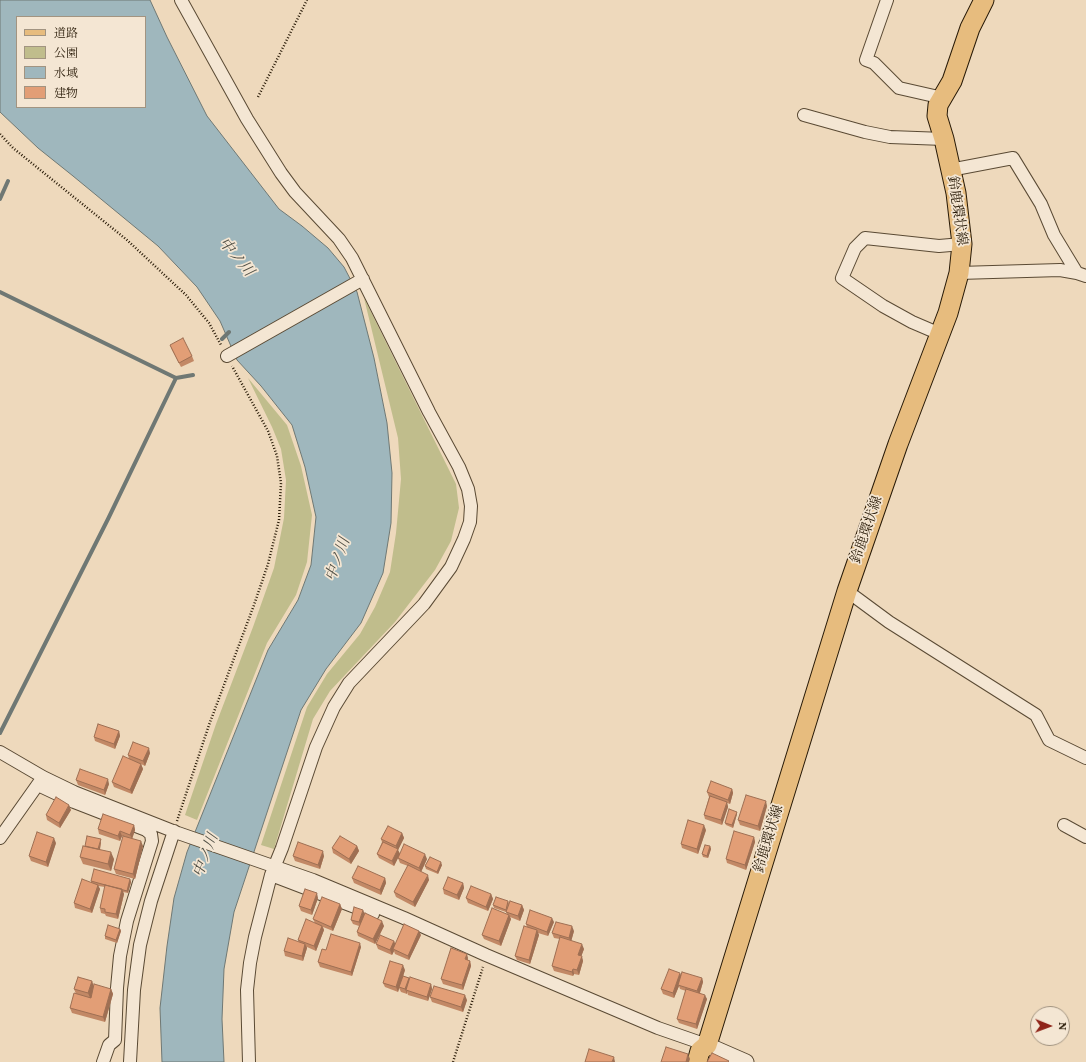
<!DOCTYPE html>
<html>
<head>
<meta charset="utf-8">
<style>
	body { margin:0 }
	#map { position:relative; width:1086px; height:1062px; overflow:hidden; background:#eed9bc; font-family:Vollkorn,"Noto Serif JP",serif }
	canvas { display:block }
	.legend { position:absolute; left:16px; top:16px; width:130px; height:92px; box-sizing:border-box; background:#f4e6d3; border:1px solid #a29481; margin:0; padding:5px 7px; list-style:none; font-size:12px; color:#281a07 }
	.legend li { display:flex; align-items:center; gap:8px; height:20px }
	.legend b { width:20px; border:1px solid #a29481 }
	.north { position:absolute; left:1030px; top:1006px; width:40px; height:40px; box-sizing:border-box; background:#f4e6d3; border:1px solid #a29481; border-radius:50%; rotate:91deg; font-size:11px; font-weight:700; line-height:16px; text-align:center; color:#281a07 }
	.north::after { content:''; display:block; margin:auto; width:14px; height:18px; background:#8f2418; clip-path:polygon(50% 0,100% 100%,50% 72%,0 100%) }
</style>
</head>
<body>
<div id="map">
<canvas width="1086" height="1062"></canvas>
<ul class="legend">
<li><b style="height:5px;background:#e7bc7e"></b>道路</li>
<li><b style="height:11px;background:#c0bd8c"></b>公園</li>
<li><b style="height:11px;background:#9fb7bd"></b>水域</li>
<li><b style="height:11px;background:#e29e76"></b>建物</li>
</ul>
<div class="north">N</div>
</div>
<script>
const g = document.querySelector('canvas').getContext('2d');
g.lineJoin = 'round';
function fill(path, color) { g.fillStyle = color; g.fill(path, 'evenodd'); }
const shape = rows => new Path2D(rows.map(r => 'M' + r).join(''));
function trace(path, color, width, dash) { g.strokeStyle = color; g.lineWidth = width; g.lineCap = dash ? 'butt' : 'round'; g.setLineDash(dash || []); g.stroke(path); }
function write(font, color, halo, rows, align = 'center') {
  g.font = font + ' Vollkorn,"Noto Serif JP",serif'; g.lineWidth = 3.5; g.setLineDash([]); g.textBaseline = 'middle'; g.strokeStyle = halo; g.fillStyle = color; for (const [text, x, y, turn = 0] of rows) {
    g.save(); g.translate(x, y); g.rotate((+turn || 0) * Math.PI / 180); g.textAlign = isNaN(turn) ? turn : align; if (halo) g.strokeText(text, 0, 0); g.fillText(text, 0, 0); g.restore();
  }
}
const green = shape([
	[364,298,456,484,459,508,451,541,435,570,395,622,330,691,313,719,274,849,261,845,307,707,327,674,360,634,375,607,390,572,396,533,401,479,398,438],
	[248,378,287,425,301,466,312,515,307,562,296,595,267,643,197,820,185,815,216,724,253,627,274,568,284,518,286,480,281,449,272,427]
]);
const water = shape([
	[0,0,150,0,167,37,207,116,279,209,302,226,328,248,344,267,357,292,374,358,387,423,392,473,391,523,383,573,361,623,326,669,301,710,234,912,224,969,222,1019,224,1062,162,1062,160,1008,167,946,174,898,187,852,268,650,298,600,311,565,316,517,305,467,292,425,261,386,237,360,220,321,197,287,158,246,73,176,38,148,0,112,0,0],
	[17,17,145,17,145,107,17,107,17,17]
]);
const stream = shape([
	[0,199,8,181],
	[0,292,176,378,193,375],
	[222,339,229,332],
	[0,733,108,519,176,378]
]);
const path = shape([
	[258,97,307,0],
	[0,134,13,148,127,240,186,295,209,323,221,345],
	[177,821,209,725,254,605,268,564,279,520,281,483,277,456,268,431,232,366],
	[453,1062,483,967]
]);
const minor = shape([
	[181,0,247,119,281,173,295,192,339,239,352,258,429,412,459,467,468,489,471,506,470,522,464,539,451,567,424,604,349,683,334,707,316,747,282,848,271,875,255,937,250,963,247,990,249,1062],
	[887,0,866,60,874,63,899,88,943,98],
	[804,115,865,132,890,137,944,139],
	[950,170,1013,158,1041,204,1054,235,1077,273,1086,276],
	[959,273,1060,270,1077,273],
	[940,334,912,322,883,306,842,278,855,248,865,238,939,246,962,244],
	[227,356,363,279],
	[847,591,889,622,1036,715,1049,740,1086,758],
	[0,752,43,777,74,792,178,833,313,880,404,918,486,955,658,1028,707,1045],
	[38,785,74,802,146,830,151,834,152,841,127,921,120,956,117,988,115,1040,109,1045,103,1062],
	[1064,825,1086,837],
	[0,838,41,780],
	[271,875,373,914],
	[130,1062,134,990,140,945,151,901,174,831]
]);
const tertiary = shape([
	[707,1045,746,1062]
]);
const primary = shape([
	[697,1062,700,1051,707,1045,847,591,898,444,948,313,959,273,962,244,956,193,944,139,937,116,938,105,952,81,970,28,984,0]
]);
const wall = shape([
	[170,345,192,356,194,361,181,367,172,350],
	[119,731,120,736,115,749,95,741,94,737],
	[150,753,145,766,141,764,143,769,132,794,114,787,112,782,129,759,128,755],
	[76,780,109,784,105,795,78,785],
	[732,789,733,793,730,804,727,803,728,807,722,825,705,819,704,815,709,797,707,792],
	[767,806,760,831,740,825,738,820],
	[71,810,60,828,47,820,46,815],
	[737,812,737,814,733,828,726,825,725,823],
	[134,825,135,830,132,839,143,846,135,879,116,874,114,869,126,837,122,836,120,841,99,834,98,829],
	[706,830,698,854,682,848,681,844],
	[402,833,404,838,398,850,400,854,427,859,421,872,429,880,415,907,396,897,394,892,408,866,400,863,398,858,399,856,394,866,379,858,377,854,382,842,381,839],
	[754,837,755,842,746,870,727,863,726,859],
	[101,842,100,850,114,859,111,871,83,864,80,857,85,846],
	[56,843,48,867,31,861,29,856],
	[357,846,359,851,351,864,333,853,332,848],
	[710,846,711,849,708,858,703,857,702,854],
	[293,856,324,856,320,869,295,861],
	[442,865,438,874,426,869,425,866],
	[352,878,385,878,386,883,381,895,354,883],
	[130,879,131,882,128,893,123,892,124,894,118,919,106,916,105,914,101,913,100,908,105,887,98,886,100,889,92,913,75,908,74,903,91,882,91,881],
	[463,883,464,888,459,900,444,894,443,889],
	[491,894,493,899,488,911,468,903,466,898],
	[318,898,312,915,301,911,299,906],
	[508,901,509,903,522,905,524,910,520,921,510,917,511,919,501,946,484,939,482,935,507,914,506,912,494,908,493,905],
	[340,904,342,909,333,931,323,927,324,930,316,951,307,947,307,948,303,961,285,956,284,951,299,942,298,940,315,923,313,919],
	[365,914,384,926,375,944,358,936,357,932,359,926,353,924,351,920],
	[554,922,548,936,538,933,539,935,530,964,517,960,515,956,527,927,526,924],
	[120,929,121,931,117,943,105,939,105,936],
	[574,931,571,941,584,949,581,956,583,961,579,975,574,974,573,976,554,971,552,966,560,939,554,938,552,933],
	[421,935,409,960,395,954,394,951,392,955,378,949,376,944,394,941,395,944],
	[361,947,352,976,320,967,318,962,326,950],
	[468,958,468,960,470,961,471,966,463,990,443,984,441,979],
	[405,970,403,976,409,978,410,980,431,984,432,989,428,1001,408,995,407,992,407,994,401,992,399,988,398,992,385,987,383,983],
	[681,976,702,978,703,982,700,993,707,999,697,1029,679,1023,677,1019,686,991,680,989,679,986,674,998,663,994,661,989],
	[92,981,94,987,111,989,113,994,105,1022,72,1013,70,1008,76,994,74,989],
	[430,997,467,1000,463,1012,432,1002]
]);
const shadedWall = shape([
	[119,731,120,736,115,749,114,744],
	[149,748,150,753,145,766,143,761],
	[141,764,143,769,132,794,130,790],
	[108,779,109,784,105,795,104,790],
	[732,789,733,793,730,804,728,800],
	[766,801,767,806,760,831,758,826],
	[727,802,728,807,722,825,721,820],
	[69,805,71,810,60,828,59,823],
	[737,812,737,814,733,828,732,825],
	[134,825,135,830,132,839,130,835],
	[704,825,706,830,698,854,697,849],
	[120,831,122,836,120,841,118,836],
	[402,833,404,838,398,850,400,854,394,866,392,861,397,851,396,846],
	[754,837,755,842,746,870,745,865],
	[54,838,56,843,48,867,46,862],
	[101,839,101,842,99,854,98,852],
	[141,841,143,846,135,879,133,874],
	[357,846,359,851,351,864,349,859],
	[710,846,711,849,708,858,707,856],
	[323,851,324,856,320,869,318,865],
	[111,852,114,859,111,871,108,864],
	[425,854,427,859,421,872,419,868],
	[441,862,442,865,438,874,437,872],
	[428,875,429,880,415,907,413,902],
	[385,878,386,883,381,895,380,890],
	[130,879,131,882,128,893,127,891],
	[463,883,464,888,459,900,457,895],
	[98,885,100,889,92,913,90,909],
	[122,889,124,894,118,919,116,914],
	[317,893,318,898,312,915,311,910],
	[491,894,493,899,488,911,486,907],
	[340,904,342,909,333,931,331,927],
	[522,905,524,910,520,921,518,916],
	[363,910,365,914,361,927,359,922],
	[509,915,511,919,501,946,499,941],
	[552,918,554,922,548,936,547,932],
	[382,921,384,926,375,944,373,939],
	[322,926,324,930,316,951,314,946],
	[572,926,574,931,571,942,569,938],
	[120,929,121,931,117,943,116,940],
	[537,930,539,935,530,964,529,960],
	[419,931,421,935,409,960,408,956],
	[394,941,396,946,393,949,394,951,392,955,390,950],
	[360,943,361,947,352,976,351,972],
	[305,944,307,948,303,961,302,956],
	[582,944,584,949,580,960,578,955],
	[467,954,468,958,466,964,465,959],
	[582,956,583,961,579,975,577,970],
	[470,961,471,966,463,990,462,985],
	[403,965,405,970,398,992,396,987],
	[573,969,574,974,573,976,572,972],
	[680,973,682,977,678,985,679,986,674,998,673,993],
	[409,978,410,982,406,990,407,992,407,994,405,989],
	[702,978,703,982,699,995,697,991],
	[92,981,94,988,91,1000,88,993],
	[431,984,432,989,428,1001,427,997],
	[111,989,113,994,105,1022,103,1017],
	[465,995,467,1000,463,1012,461,1007],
	[705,995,707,999,697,1029,696,1024],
	[688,1054,690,1059,689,1062,686,1062],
	[614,1057,615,1062,612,1062]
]);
const building = shape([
	[183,338,192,356,179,363,170,345,183,338],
	[98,724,119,731,114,744,94,737,98,724],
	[133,742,149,748,143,761,128,755,133,742],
	[123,756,141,764,130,790,112,782,123,756],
	[80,769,108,779,104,790,76,780,80,769],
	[711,781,732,789,728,800,707,792,711,781],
	[746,795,766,801,758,826,738,820,746,795],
	[710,796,727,802,721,820,704,815,710,796],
	[56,797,69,805,59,823,46,815,56,797],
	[729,809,737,812,732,825,725,823,729,809],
	[103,814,134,825,130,835,120,831,118,836,98,829,103,814],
	[688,820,704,825,697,849,681,844,688,820],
	[388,826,402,833,396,846,381,839,388,826],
	[734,831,754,837,745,865,726,859,734,831],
	[37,832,54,838,46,862,29,856,37,832],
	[87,836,101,839,98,849,85,846,87,836],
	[123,836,141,841,133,874,114,869,123,836],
	[340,836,357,846,349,859,332,848,340,836],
	[298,842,323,851,318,865,293,856,298,842],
	[383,842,398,849,392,861,377,854,383,842],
	[404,844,425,854,419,868,398,858,404,844],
	[705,845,710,846,707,856,702,854,705,845],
	[83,846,111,852,108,864,80,857,83,846],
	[430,857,441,862,437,872,425,866,430,857],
	[408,865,428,875,413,902,394,892,408,865],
	[358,866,385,878,380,890,352,878,358,866],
	[94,869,130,879,127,891,91,881,94,869],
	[448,877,463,883,457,895,443,889,448,877],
	[82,879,98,885,90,909,74,903,82,879],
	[105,885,122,889,116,914,105,912,105,909,100,908,105,885],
	[471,886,491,894,486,907,466,898,471,886],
	[305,889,317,893,311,910,299,906,305,889],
	[322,897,340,904,331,927,313,919,322,897],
	[496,897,508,901,506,910,493,905,496,897],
	[510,901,522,905,518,916,506,912,510,901],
	[354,907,363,910,359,922,351,920,354,907],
	[492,908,509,915,499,941,482,935,492,908],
	[530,910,552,918,547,932,526,924,530,910],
	[365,913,382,921,373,939,357,932,365,913],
	[306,919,322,926,314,946,298,940,306,919],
	[556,922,572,926,569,938,552,933,556,922],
	[404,924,419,931,408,956,393,949,404,924],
	[108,925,120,929,116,940,105,936,108,925],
	[524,926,537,930,529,960,515,956,524,926],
	[331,934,360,943,351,972,318,962,322,949,326,950,331,934],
	[380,935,394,941,390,950,376,944,380,935],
	[560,937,582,944,578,955,582,956,577,970,573,969,572,972,552,966,560,937],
	[288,938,305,944,302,956,284,951,288,938],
	[451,948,467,954,465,959,470,961,462,985,441,979,451,948],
	[390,961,403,965,396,987,383,983,390,961],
	[669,969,680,973,673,993,661,989,669,969],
	[682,972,702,978,697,991,678,985,682,972],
	[403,976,409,978,405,989,399,987,403,976],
	[78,977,92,981,88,993,74,989,78,977],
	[410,977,431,984,427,997,406,990,410,977],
	[94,984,111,989,103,1017,70,1008,74,993,91,998,94,984],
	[434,986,465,995,461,1007,430,997,434,986],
	[686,989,705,995,696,1024,677,1019,686,989],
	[666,1047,688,1054,686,1062,661,1062,666,1047],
	[589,1049,614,1057,612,1062,585,1062,589,1049],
	[712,1053,729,1061,728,1062,707,1062,712,1053]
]);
const streetNames = [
	["鈴鹿環状線",956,211,82],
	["鈴鹿環状線",868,530,-71],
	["鈴鹿環状線",770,839,-73]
];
const waterNames = [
	["中ノ川",235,258,50],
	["中ノ川",339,560,-70],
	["中ノ川",207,856,-69]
];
fill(green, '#c0bd8c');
fill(water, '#9fb7bd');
trace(water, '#6f7874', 1);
trace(stream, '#6f7874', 4);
trace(minor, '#5a4a34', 14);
trace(tertiary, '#5a4a34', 17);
trace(primary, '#281a07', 21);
trace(path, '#281a07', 2.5, [1, 2]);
trace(minor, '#f4e6d3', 12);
trace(tertiary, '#f4e6d3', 15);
trace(primary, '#e7bc7e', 19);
fill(wall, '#c28865');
fill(shadedWall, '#9e6f53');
fill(building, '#e29e76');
trace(building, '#9e6f53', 1);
write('14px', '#281a07', '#f4e6d3', streetNames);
write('italic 15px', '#525147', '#f4e6d3', waterNames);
</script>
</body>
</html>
